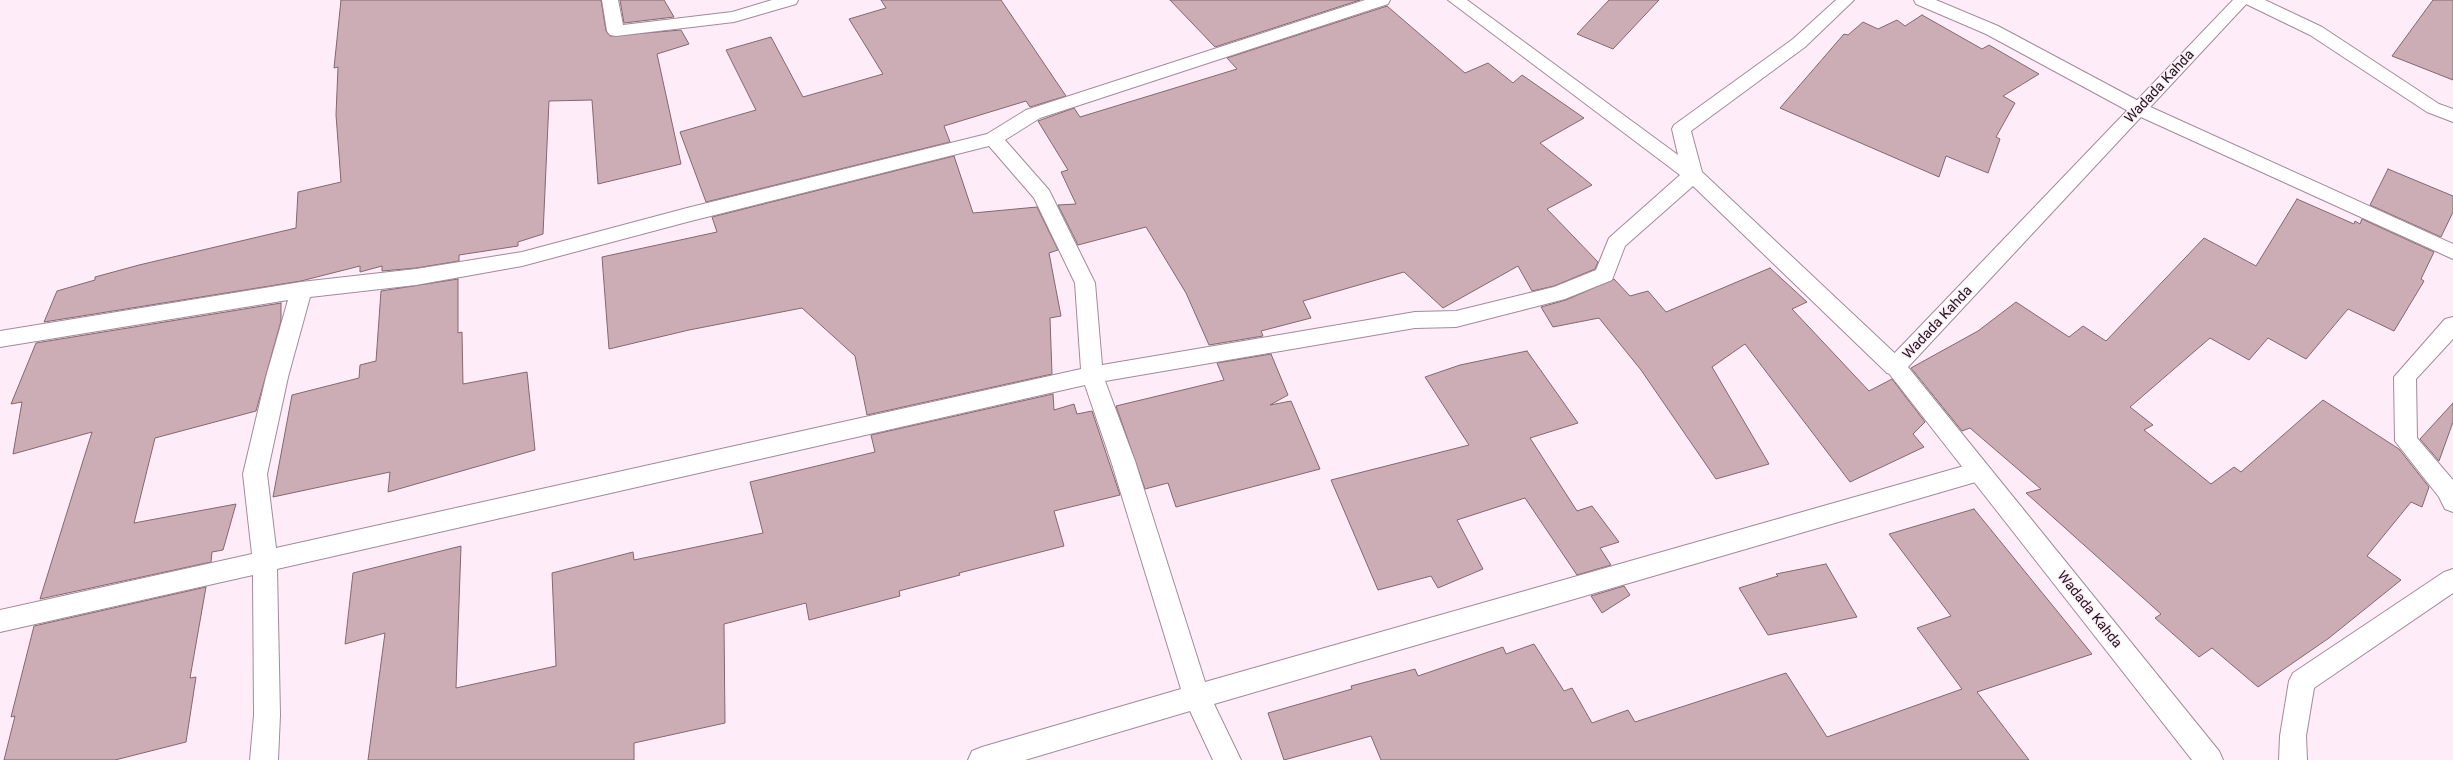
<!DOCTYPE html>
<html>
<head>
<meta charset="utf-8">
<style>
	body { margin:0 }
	canvas { display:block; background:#feedf8 }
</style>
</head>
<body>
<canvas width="2453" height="760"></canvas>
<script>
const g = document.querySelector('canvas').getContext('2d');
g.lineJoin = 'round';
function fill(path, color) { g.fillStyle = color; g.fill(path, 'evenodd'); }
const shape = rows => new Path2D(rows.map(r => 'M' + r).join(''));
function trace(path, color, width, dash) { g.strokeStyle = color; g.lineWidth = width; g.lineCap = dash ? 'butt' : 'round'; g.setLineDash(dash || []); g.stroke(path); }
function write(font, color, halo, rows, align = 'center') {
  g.font = font + ' Roboto,sans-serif'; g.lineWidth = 3; g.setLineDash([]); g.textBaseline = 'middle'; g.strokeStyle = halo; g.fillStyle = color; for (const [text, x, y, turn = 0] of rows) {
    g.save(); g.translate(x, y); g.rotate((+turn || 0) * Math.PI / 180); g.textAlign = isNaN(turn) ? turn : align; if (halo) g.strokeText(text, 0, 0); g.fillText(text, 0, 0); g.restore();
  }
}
const building = shape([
	[341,0,601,0,606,31,610,36,681,30,689,44,657,54,681,164,598,184,592,100,549,101,543,234,518,242,518,246,459,255,459,261,416,268,382,271,382,266,360,272,360,266,301,281,44,322,57,291,95,280,95,277,139,265,296,228,298,192,341,182,336,115,338,67,334,68,341,0],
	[620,0,664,0,674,17,624,23,620,0],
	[881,0,1001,0,1066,96,1030,107,1026,101,944,126,950,142,706,202,680,132,756,110,726,50,771,37,803,97,883,74,849,19,886,8,881,0],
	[1170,0,1360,0,1215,47,1170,0],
	[1609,0,1659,0,1613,49,1577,34,1609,0],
	[2433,0,2453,0,2453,80,2392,56,2433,0],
	[1387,6,1465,73,1488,63,1513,83,1522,75,1584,118,1540,143,1592,185,1547,209,1598,262,1595,269,1554,286,1532,291,1518,266,1443,308,1404,272,1303,301,1311,318,1261,331,1263,336,1209,345,1186,293,1146,227,1078,245,1058,205,1076,204,1061,172,1068,170,1038,121,1074,108,1080,117,1237,69,1227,58,1387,6],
	[1922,15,1982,49,1989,45,2039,74,2003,96,2015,103,1996,137,2000,139,1988,173,1946,156,1939,177,1780,108,1844,34,1848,35,1863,22,1878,29,1897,20,1905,26,1922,15],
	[954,156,973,213,1037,207,1058,250,1049,253,1061,316,1050,318,1052,374,867,415,855,356,802,308,689,330,609,349,602,257,717,232,712,217,954,156],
	[2388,169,2453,196,2453,212,2441,237,2370,205,2388,169],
	[2297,199,2354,224,2355,221,2360,224,2362,219,2434,252,2421,279,2424,281,2394,331,2348,309,2306,359,2268,338,2249,360,2210,338,2130,407,2153,425,2144,430,2211,484,2234,467,2241,472,2323,400,2399,449,2429,487,2422,507,2411,502,2367,556,2401,580,2329,638,2258,687,2212,648,2199,657,2155,618,2161,614,2026,493,2041,489,1970,428,1962,431,1911,368,1978,331,2016,302,2069,337,2083,326,2106,341,2204,238,2256,266,2297,199],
	[1770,268,1807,302,1792,309,1869,391,1892,379,1925,422,1913,434,1924,447,1850,482,1745,344,1712,367,1769,464,1716,479,1641,370,1599,318,1553,327,1541,307,1566,300,1614,279,1630,296,1648,291,1666,312,1770,268],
	[458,279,458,333,462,332,463,384,527,372,535,450,388,492,390,472,273,497,292,395,359,378,360,365,376,361,381,291,458,279],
	[281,303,281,321,256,411,155,438,134,523,236,504,223,550,212,552,211,562,40,599,92,432,13,454,22,402,11,404,36,343,281,303],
	[1527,351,1578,423,1530,438,1577,511,1592,506,1619,542,1600,548,1611,565,1577,575,1525,498,1457,520,1483,569,1438,588,1431,576,1378,590,1331,480,1469,445,1425,377,1460,365,1527,351],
	[1271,354,1288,395,1270,405,1291,401,1320,469,1176,507,1168,483,1145,489,1116,406,1224,380,1217,363,1271,354],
	[1053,394,1054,410,1074,404,1077,414,1092,411,1120,495,1054,511,1064,546,959,573,960,575,899,591,900,596,809,620,806,603,724,624,725,723,634,743,634,760,368,760,385,633,345,644,353,573,461,546,456,688,556,666,552,573,633,552,634,560,763,533,750,482,875,452,871,435,1053,394],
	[2453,403,2453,422,2439,461,2420,439,2453,403],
	[1974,509,2092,654,1977,692,2029,760,1381,760,1371,736,1284,760,1268,713,1352,689,1351,686,1415,669,1418,676,1503,647,1506,654,1534,644,1564,691,1572,688,1592,723,1628,710,1635,722,1786,673,1827,737,1962,689,1917,628,1951,616,1889,534,1974,509],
	[1826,564,1857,617,1768,635,1739,588,1778,576,1776,574,1826,564],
	[1624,586,1630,595,1602,613,1591,596,1624,586],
	[206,587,190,678,196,677,186,742,115,760,4,760,15,716,11,717,34,626,206,587]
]);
const street = shape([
	[602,0,618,0,623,25,732,12,772,0,798,0,796,4,734,22,616,36,610,35,607,31,602,0],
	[1365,0,1390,0,1388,4,1040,118,1005,140,1049,190,1095,283,1102,365,1415,312,1456,311,1554,287,1596,270,1609,238,1680,175,1448,0,1467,0,1678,155,1672,129,1674,125,1793,39,1836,0,1854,0,1805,47,1691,131,1702,172,1903,361,1906,367,1903,373,1895,375,1887,373,1693,186,1625,246,1612,280,1565,299,1456,327,1415,328,1105,381,1135,461,1205,682,1978,462,1986,465,1990,472,1986,479,1214,704,1241,760,1213,760,1190,711,1025,760,968,760,972,751,982,747,1181,689,1111,461,1085,385,277,569,280,715,278,760,250,760,254,715,253,575,0,632,0,610,252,554,243,474,266,377,288,300,0,347,0,331,301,282,416,269,522,252,687,208,987,134,1026,110,1365,0],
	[989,146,1034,198,1075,283,1081,369,276,548,267,474,288,377,310,297,416,285,522,266,687,222,989,146],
	[1914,0,1936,0,1998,26,2146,105,2453,244,2453,259,2132,113,1986,34,1916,4,1914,0],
	[2244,0,2265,0,2322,27,2439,104,2453,109,2453,122,2427,112,2310,35,2246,4,2244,0],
	[2453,317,2453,339,2416,379,2417,438,2453,480,2453,512,2445,509,2439,497,2395,441,2394,377,2445,319,2453,317],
	[2453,569,2453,593,2314,688,2306,736,2307,760,2279,760,2280,736,2289,681,2293,673,2444,572,2453,569]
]);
const secondary = shape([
	[2233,0,2250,0,1908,367,2219,751,2223,760,2192,760,1884,367,1887,361,2233,0]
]);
const streetNames = [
	["Wadada Kahda",2160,87,-47],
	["Wadada Kahda",1938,323,-47],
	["Wadada Kahda",2089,610,51]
];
fill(building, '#cdadb5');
trace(building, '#84676e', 1);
trace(street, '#a38a9b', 2);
trace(secondary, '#a38a9b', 2);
fill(street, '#fff');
fill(secondary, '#fff');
write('14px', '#21181e', '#feedf8', streetNames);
</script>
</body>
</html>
